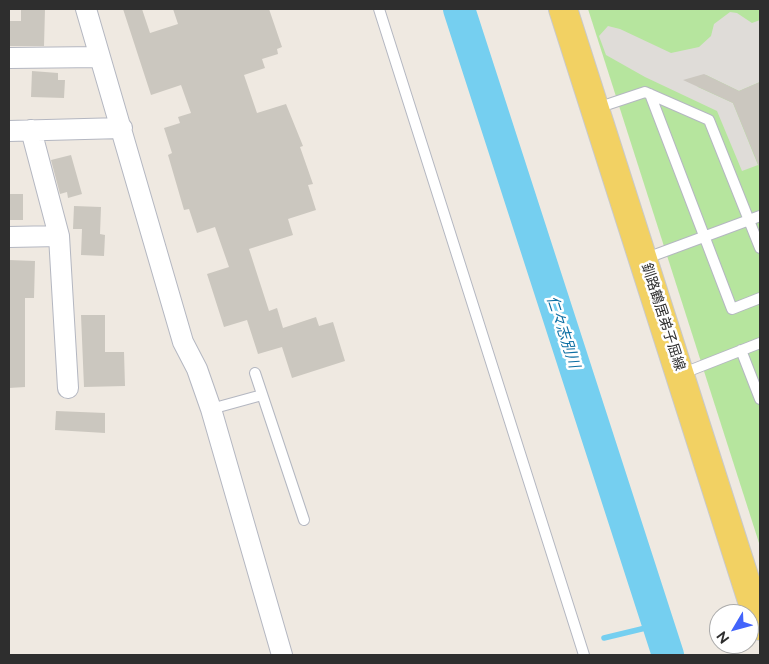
<!DOCTYPE html>
<html>
<head>
<meta charset="utf-8">
<style>
	body { margin:0 }
	#map { position:relative; width:769px; height:664px; overflow:hidden; background:#efe9e1; font-family:Raleway,sans-serif }
	canvas { display:block }
	.frame { position:absolute; inset:0; border:10px solid #2e2e2e; pointer-events:none }
	.north { position:absolute; left:709px; top:604px; width:50px; height:50px; box-sizing:border-box; background:#fff; border:1px solid #ababab; border-radius:50%; rotate:233deg; font-size:14px; font-weight:700; line-height:20px; text-align:center; color:#2e2e2e }
	.north::after { content:''; display:block; margin:auto; width:18px; height:22px; background:#4264fb; clip-path:polygon(50% 0,100% 100%,50% 72%,0 100%) }
</style>
</head>
<body>
<div id="map">
<canvas width="769" height="664"></canvas>
<div class="frame"></div>
<div class="north">N</div>
</div>
<script>
const g = document.querySelector('canvas').getContext('2d');
g.lineJoin = 'round';
function fill(path, color) { g.fillStyle = color; g.fill(path, 'evenodd'); }
const shape = rows => new Path2D(rows.map(r => 'M' + r).join(''));
function trace(path, color, width, dash) { g.strokeStyle = color; g.lineWidth = width; g.lineCap = dash ? 'butt' : 'round'; g.setLineDash(dash || []); g.stroke(path); }
function write(font, color, halo, rows, align = 'center') {
  g.font = font + ' Raleway,"Noto Sans JP",sans-serif'; g.lineWidth = 5; g.setLineDash([]); g.textBaseline = 'middle'; g.strokeStyle = halo; g.fillStyle = color; for (const [text, x, y, turn = 0] of rows) {
    g.save(); g.translate(x, y); g.rotate((+turn || 0) * Math.PI / 180); g.textAlign = isNaN(turn) ? turn : align; if (halo) g.strokeText(text, 0, 0); g.fillText(text, 0, 0); g.restore();
  }
}
const green = shape([
	[588,9,760,9,760,546]
]);
const plaza = shape([
	[730,12,737,13,752,23,760,20,760,82,739,91,706,75,696,83,698,87,733,103,758,165,742,171,717,111,645,77,606,55,599,36,608,26,620,29,671,53,699,47,711,36,714,24]
]);
const stream = shape([
	[604,638,658,625]
]);
const river = shape([
	[459,9,668,655]
]);
const building = shape([
	[21,9,45,9,44,46,9,46,9,21,21,21],
	[123,9,142,9,150,33,178,24,173,9,269,9,282,47,277,49,278,54,262,59,265,68,244,75,257,113,286,104,303,146,300,147,313,184,308,185,316,210,288,219,293,235,249,249,269,311,277,308,283,328,316,317,319,326,333,322,345,361,292,378,282,347,258,354,247,320,224,327,207,274,229,267,215,227,197,233,189,209,184,210,168,155,172,153,164,128,180,123,178,117,191,113,181,85,151,95],
	[32,71,58,73,58,80,65,80,64,98,31,97],
	[704,74,739,91,760,82,760,169,733,103,683,80],
	[71,155,82,194,68,198,67,192,60,194,51,160],
	[9,194,23,194,23,220,9,220],
	[74,206,101,207,100,234,105,235,104,256,81,255,82,229,73,229],
	[9,260,35,261,34,298,25,298,25,387,9,388],
	[81,315,105,315,105,352,124,352,125,386,84,387],
	[56,411,105,413,105,433,55,430]
]);
const service = shape([
	[379,9,584,655],
	[650,94,732,309,760,298],
	[597,108,645,92,709,120,760,248],
	[644,259,760,216],
	[741,350,760,399],
	[255,373,304,520],
	[681,374,760,343],
	[211,409,262,395]
]);
const minor = shape([
	[86,9,183,342,197,369,211,409,282,655],
	[9,58,100,57],
	[31,130,59,236,68,388],
	[9,131,122,128],
	[9,237,59,236]
]);
const primary = shape([
	[563,9,760,626]
]);
const streetNames = [
	["釧路鶴居弟子屈線",663,317,72]
];
const waterNames = [
	["仁々志別川",563,332,72]
];
fill(green, '#b6e59e');
fill(plaza, '#dfdcd8');
trace(stream, '#75cff0', 5.5);
trace(river, '#75cff0', 32);
fill(building, '#cbc7bf');
trace(service, '#b4b7c1', 12);
trace(minor, '#b4b7c1', 22);
trace(primary, '#c9c9c9', 30);
trace(service, '#fff', 10);
trace(minor, '#fff', 20);
trace(primary, '#f2d163', 28);
write('14px', '#2e2e2e', '#fff', streetNames);
write('italic 15px', '#0d6fa3', '#fff', waterNames);
</script>
</body>
</html>
